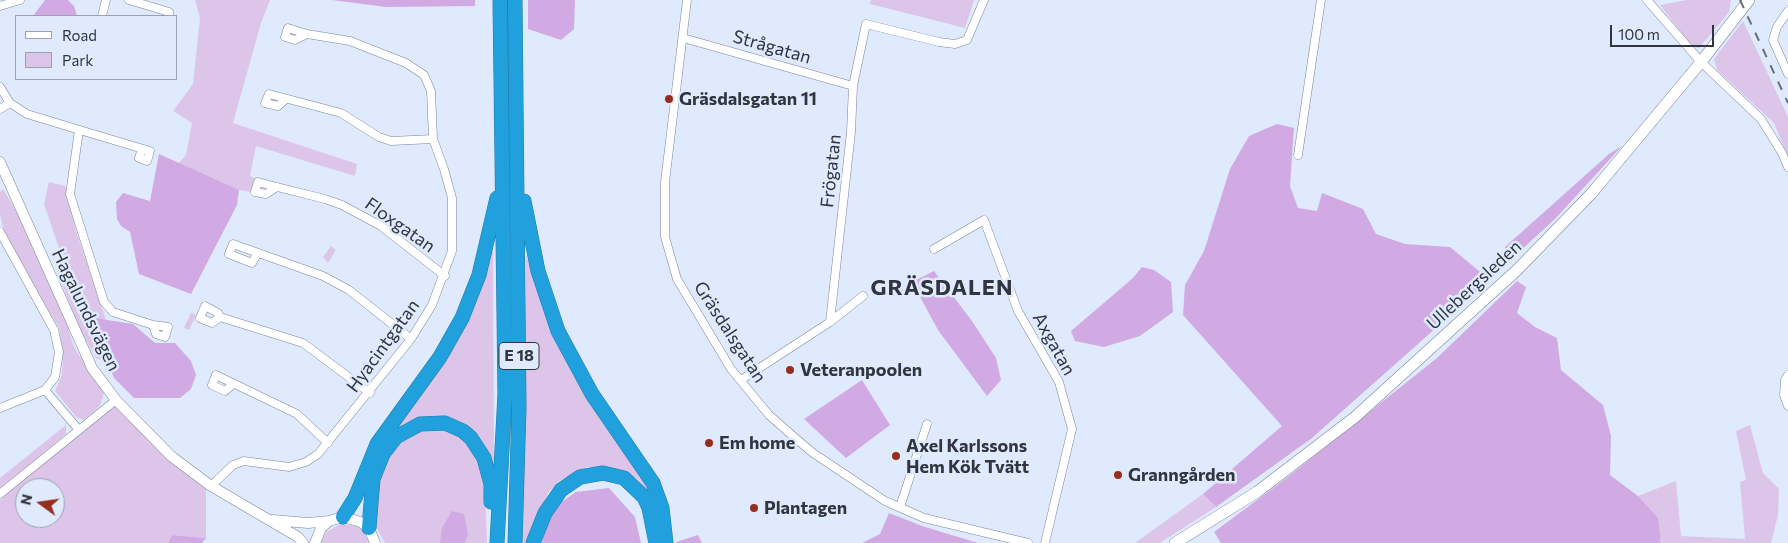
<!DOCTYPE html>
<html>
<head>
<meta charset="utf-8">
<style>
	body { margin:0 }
	#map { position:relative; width:1788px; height:543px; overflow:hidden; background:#dfeafe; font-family:Commissioner,sans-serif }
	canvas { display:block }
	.legend { position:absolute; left:15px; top:15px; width:162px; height:65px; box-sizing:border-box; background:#dfeafe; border:1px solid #99a2b1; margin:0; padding:6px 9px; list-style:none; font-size:15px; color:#30353e }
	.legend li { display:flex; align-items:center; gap:10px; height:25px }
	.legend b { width:25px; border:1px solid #99a2b1 }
	.north { position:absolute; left:15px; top:478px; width:50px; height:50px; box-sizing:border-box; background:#dfeafe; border:1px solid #99a2b1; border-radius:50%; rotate:284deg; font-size:14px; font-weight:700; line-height:20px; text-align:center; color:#30353e }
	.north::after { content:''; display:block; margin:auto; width:18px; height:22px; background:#972d1d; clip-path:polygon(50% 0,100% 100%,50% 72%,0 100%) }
	.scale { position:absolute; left:1610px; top:25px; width:104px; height:22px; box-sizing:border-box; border:2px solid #30353e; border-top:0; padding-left:6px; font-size:15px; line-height:18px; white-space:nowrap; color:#30353e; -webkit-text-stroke:4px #dfeafe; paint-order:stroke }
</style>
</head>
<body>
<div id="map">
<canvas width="1788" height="543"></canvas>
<ul class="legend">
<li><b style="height:6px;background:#fff"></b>Road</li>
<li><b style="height:14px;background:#ddc5ea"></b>Park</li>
</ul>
<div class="north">N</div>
<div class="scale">100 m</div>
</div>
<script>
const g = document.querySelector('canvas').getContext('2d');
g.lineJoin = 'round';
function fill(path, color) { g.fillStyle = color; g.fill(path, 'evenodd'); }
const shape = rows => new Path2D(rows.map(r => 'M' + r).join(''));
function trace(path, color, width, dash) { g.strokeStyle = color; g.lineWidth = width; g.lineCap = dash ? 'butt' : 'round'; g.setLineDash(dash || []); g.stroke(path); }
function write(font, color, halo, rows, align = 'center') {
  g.font = font + ' Commissioner,sans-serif'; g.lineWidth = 5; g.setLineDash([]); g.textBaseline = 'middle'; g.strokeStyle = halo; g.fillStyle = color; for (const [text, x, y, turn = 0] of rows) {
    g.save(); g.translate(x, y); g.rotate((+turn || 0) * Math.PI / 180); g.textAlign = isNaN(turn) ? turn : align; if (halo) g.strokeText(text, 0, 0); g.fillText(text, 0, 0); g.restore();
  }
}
const green = shape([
	[195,0,270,0,261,23,233,123,357,164,355,176,256,146,250,176,254,178,252,192,239,190,178,164,186,155,192,123,173,111,193,84,200,18],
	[871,0,974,0,965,28,870,4],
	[1687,0,1731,0,1729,12,1699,48,1692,46,1660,5],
	[1743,21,1788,117,1788,157,1774,123,1717,70,1714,59],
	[49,182,65,186,76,231,106,320,88,318,107,363,96,358,79,328,56,268,63,260,44,204],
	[3,189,19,216,67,324,74,347,104,393,100,406,84,420,76,417,55,391,62,375,63,352,59,328,5,236,0,214,0,192],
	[493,243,494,471,483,443,468,425,450,417,432,416,418,418,405,423,391,434,426,385],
	[331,246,336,250,328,263,323,257],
	[526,255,535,282,654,497,655,513,647,490,637,479,621,471,587,467,559,481,548,493,526,543,522,543],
	[191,313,196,315,189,330,184,328],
	[115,405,206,487,206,538,172,535,168,543,0,543,0,500],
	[25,488,55,488,55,518,25,518],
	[433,424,464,437,478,456,485,492,487,543,385,543,375,525,373,494,396,441],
	[66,425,66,434,0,490,0,478],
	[1750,425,1763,473,1779,489,1778,515,1771,543,1661,543,1662,541,1638,496,1676,481,1681,536,1745,539,1740,482,1746,480,1736,431],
	[1203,494,1216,507,1160,543,1135,543],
	[341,524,357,526,364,532,369,543,321,543,326,532]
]);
const forest = shape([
	[45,0,68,0,74,6,77,16,33,16],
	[332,0,475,0,475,6,386,7],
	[528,0,575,0,574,29,561,40,528,29],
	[1277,124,1294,128,1290,186,1298,208,1317,211,1322,193,1363,209,1376,234,1405,244,1450,247,1490,280,1312,438,1216,507,1203,494,1282,426,1183,315,1185,285,1204,251,1230,169,1249,136],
	[1622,146,1555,219,1507,263,1505,247,1609,154],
	[159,154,239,190,237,205,191,294,139,274,130,232,121,226,117,219,116,202,123,193,150,201],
	[1142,267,1154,270,1171,282,1173,312,1140,336,1104,347,1075,341,1071,331,1133,278],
	[934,271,972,321,996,358,1001,380,987,396,938,330,912,282],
	[1517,281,1526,287,1517,313,1535,327,1557,338,1561,370,1603,405,1611,436,1610,475,1638,496,1658,518,1661,543,1221,543,1214,532,1284,480,1437,358],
	[88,317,133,324,155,343,175,343,191,361,196,375,191,389,180,398,134,398,114,378],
	[862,380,890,425,846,458,804,419],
	[609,488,635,517,641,543,542,543,545,528,557,505,576,492],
	[452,511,464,514,468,534,465,543,440,543,442,528],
	[889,513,922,526,978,543,862,543,880,534],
	[172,535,206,538,202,543,168,543],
	[698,535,702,543,676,543,676,542]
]);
const minor = shape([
	[129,0,169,12,169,16],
	[687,0,665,182,665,237,677,279,731,369,769,415,794,437,813,453,885,501,924,518,1028,543],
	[1647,0,1701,62,1761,119,1782,153,1788,167],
	[0,6,20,0],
	[1788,11,1777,27,1773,40,1788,74],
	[102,16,106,0],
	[683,38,853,86],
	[0,87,10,103,27,114,83,131,150,151,147,161,139,158,142,149],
	[286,99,278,106,265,103,269,94,341,113,379,137,391,141,433,139],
	[0,109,10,103],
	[79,130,70,194,104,302,113,312,153,325,168,327,165,337,156,334,153,325],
	[1298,155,1321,0],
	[277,187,266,194,255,192,258,182,277,187,325,199,342,205,381,226,445,276],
	[0,232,54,330,59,352,55,377,45,390,0,408],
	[934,249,984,220,1018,311,1059,382,1072,429,1045,543],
	[257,254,252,263,229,254,233,244,323,276,349,290,411,339],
	[220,317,212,323,200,318,205,306,218,313,220,317,303,343,370,393],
	[830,322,851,132,853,86,866,24,939,42,955,44,967,40,984,0],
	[1788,375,1785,380,1784,395,1788,406],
	[741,380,830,322,863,296],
	[233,384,225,391,212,385,216,375,297,414,328,443],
	[45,390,78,429],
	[211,486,233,465,244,461,289,467,306,462,318,454,411,339,432,305,452,251,452,198,444,169,433,139,431,91,424,75,406,63,350,41,307,34,288,28,285,37,295,40,307,34],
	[0,494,116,400],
	[900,507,927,424]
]);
const tertiary = shape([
	[0,162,85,352,92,368,116,400,171,456,211,486,298,537,303,543],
	[273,520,308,523,329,521],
	[315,543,321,528,329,521,343,517,361,522,369,528,375,543]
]);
const secondary = shape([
	[1175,543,1257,492,1355,417,1517,270,1591,194,1701,62,1749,0]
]);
const motorway = shape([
	[524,201,538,271,558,331,592,394,653,483,662,508,666,543],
	[343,517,355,498,377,444,440,357,462,318,479,275,497,198],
	[369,528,373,479,383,454,396,437,420,424,445,423,463,431,471,438,484,458,491,484,491,502],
	[497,543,505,394,500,0],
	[515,543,519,407,515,0],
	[533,543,545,513,561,490,580,477,603,473,624,478,644,497,649,508,656,543]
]);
const rail = shape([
	[1740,0,1788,103]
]);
const markers = [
	[669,99,5,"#972d1d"],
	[790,370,5,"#972d1d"],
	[709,443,5,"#972d1d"],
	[896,456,5,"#972d1d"],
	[1118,475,5,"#972d1d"],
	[754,508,5,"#972d1d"]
];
const shields = [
	[519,356,40]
];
const shieldNames = [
	["E 18",519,356]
];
const streetNames = [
	["Strågatan",772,47,16],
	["Frögatan",831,171,-84],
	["Floxgatan",400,225,35],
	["Ullebergsleden",1474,285,-43],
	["Hagalundsvägen",86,310,64],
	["Gräsdalsgatan",730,332,57],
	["Axgatan",1054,344,61],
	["Hyacintgatan",383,346,-54]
];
const poiNames = [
	["Gräsdalsgatan 11",679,99],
	["Veteranpoolen",800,370],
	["Em home",719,443],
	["Axel Karlssons",906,446],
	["Hem Kök Tvätt",906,467],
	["Granngården",1128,475],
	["Plantagen",764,508]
];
const districtNames = [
	["GRÄSDALEN",942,288]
];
fill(green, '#ddc5ea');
fill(forest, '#d1aae4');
trace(minor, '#78859b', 9);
trace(tertiary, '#78859b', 11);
trace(secondary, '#78859b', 12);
trace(motorway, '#267ba6', 15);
trace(minor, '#fff', 8);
trace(tertiary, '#fff', 10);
trace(secondary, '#fff', 11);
trace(motorway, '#21a0de', 14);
trace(rail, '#676e7b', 2, [9, 9]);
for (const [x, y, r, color] of markers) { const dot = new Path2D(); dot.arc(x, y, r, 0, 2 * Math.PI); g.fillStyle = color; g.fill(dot); trace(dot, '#dfeafe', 2); }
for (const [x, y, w] of shields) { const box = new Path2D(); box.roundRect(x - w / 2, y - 13.5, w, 27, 4); g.fillStyle = '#dfeafe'; g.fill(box); trace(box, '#30353e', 1); }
write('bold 16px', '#30353e', null, shieldNames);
write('18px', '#30353e', '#dfeafe', streetNames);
write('bold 18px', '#30353e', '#dfeafe', poiNames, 'left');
g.letterSpacing = '1px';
write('bold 22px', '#30353e', '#dfeafe', districtNames);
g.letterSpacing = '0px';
</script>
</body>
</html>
